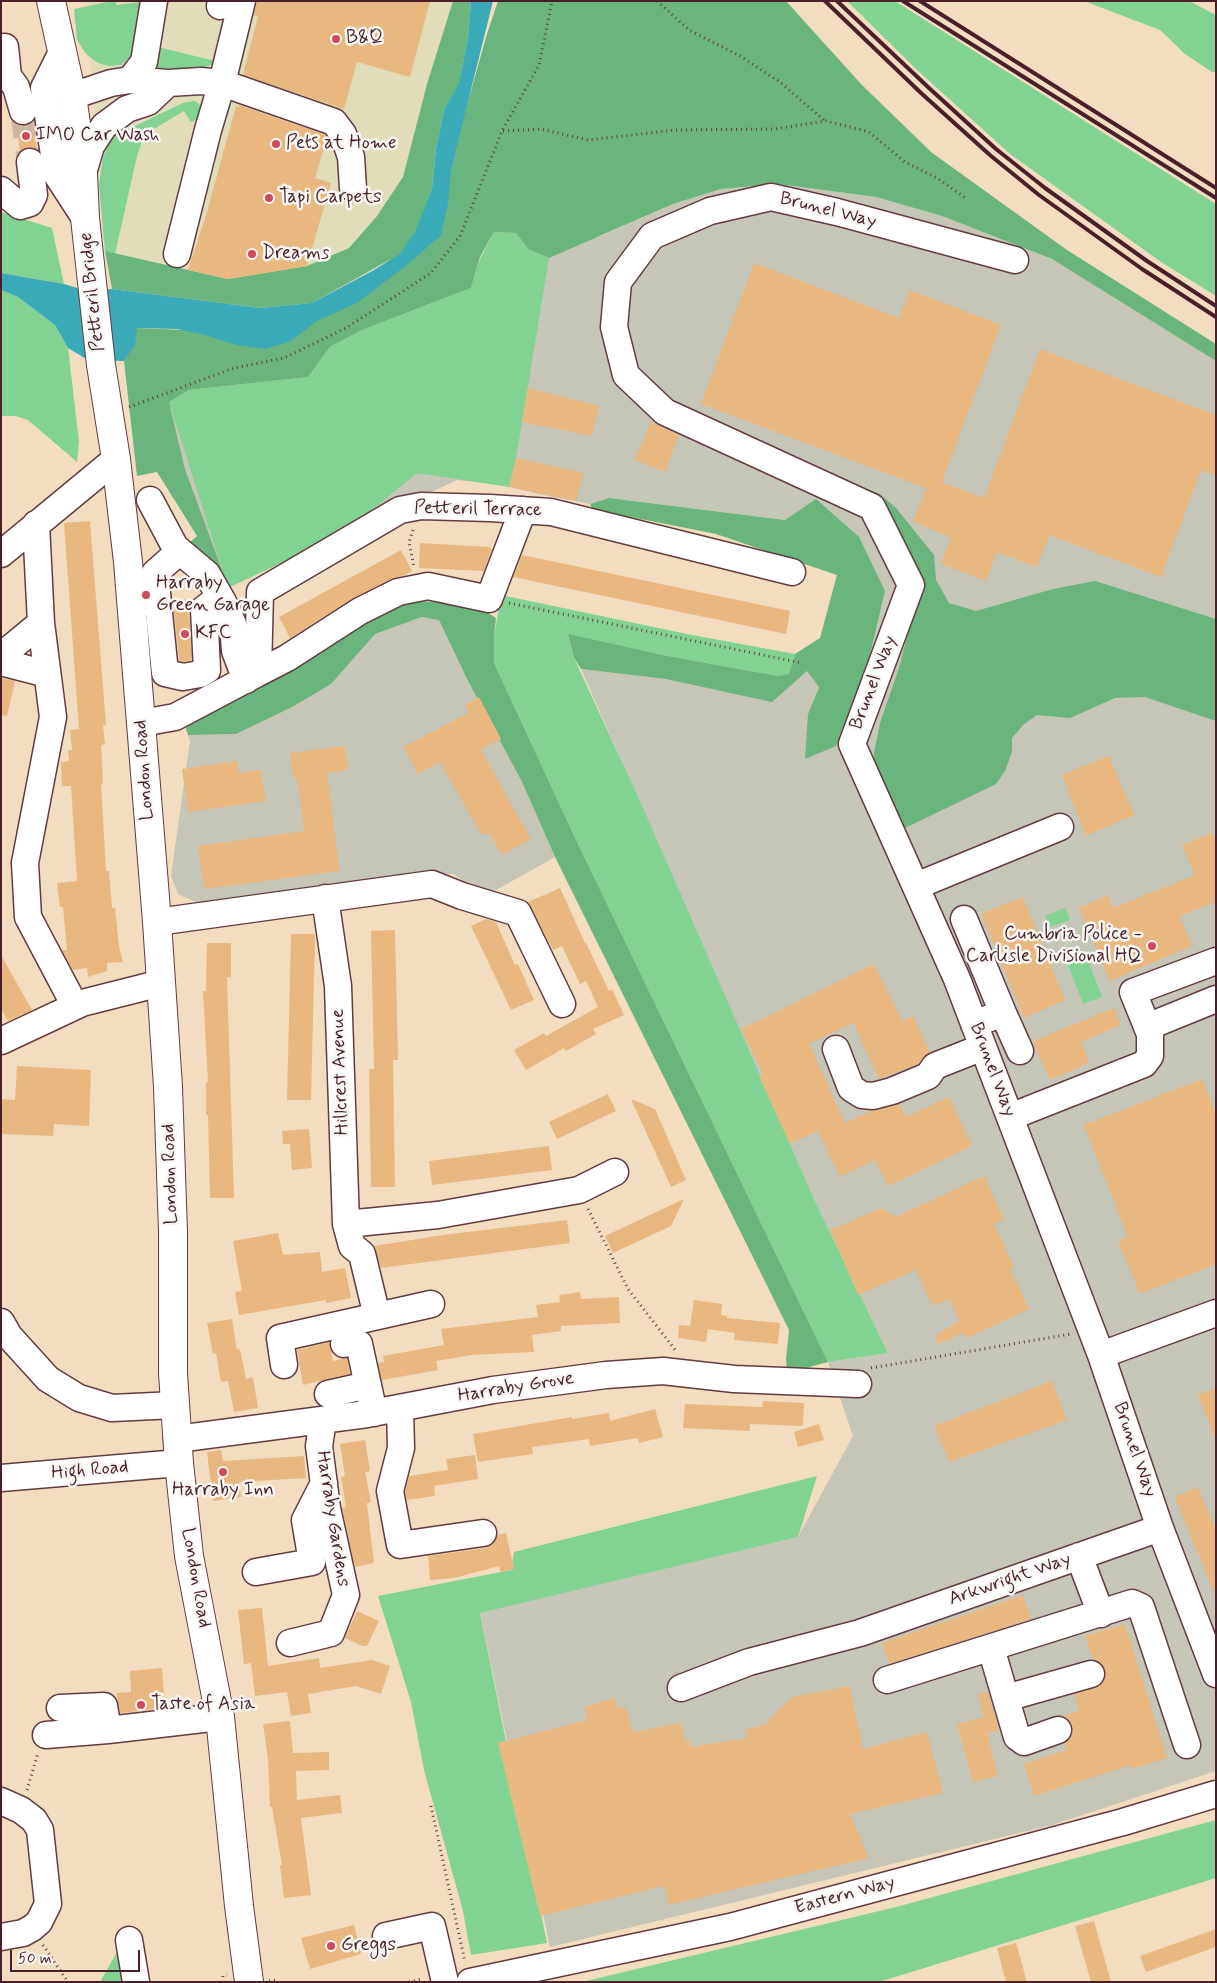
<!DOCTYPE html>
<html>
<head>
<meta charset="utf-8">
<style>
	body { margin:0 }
	#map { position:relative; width:1217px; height:1983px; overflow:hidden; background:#f2ddc0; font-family:Mynerve,sans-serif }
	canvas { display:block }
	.frame { position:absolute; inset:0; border:2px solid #4a1f2b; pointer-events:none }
	.scale { position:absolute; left:10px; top:1950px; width:130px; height:22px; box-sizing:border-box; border:2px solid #4a1f2b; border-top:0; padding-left:6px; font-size:15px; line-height:18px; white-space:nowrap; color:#4a1f2b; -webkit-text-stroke:4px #f6f6f2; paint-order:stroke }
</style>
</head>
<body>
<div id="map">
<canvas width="1217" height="1983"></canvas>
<div class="frame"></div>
<div class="scale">50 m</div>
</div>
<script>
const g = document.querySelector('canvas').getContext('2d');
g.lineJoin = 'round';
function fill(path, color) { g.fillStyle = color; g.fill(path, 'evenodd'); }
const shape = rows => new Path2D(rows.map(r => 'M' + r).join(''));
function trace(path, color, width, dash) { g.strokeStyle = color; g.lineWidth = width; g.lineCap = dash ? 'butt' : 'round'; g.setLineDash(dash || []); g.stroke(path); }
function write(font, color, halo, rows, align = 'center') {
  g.font = font + ' Mynerve,sans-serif'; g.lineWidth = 5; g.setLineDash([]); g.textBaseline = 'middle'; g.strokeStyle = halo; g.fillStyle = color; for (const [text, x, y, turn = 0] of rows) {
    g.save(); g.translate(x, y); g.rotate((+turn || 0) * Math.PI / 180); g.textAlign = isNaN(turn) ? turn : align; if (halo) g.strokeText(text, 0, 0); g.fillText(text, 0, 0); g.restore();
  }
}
const built = shape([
	[87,1,453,1,427,84,403,177,377,216,349,248,307,266,228,279,105,251,102,234]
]);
const industrial = shape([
	[778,184,876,197,942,216,1052,259,1216,361,1216,1771,1052,1825,550,1947,480,1612,798,1537,853,1436,828,1362,888,1353,814,1199,581,669,666,679,807,671,819,686,808,714,836,746,865,676,885,591,785,520,609,498,590,504,538,494,504,485,457,480,228,588,185,469,169,402,192,390,308,377,471,288,480,259,601,236,673,204,721,189],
	[422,617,439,619,467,679,522,782,555,857,489,894,478,891,453,874,402,874,196,902,178,894,171,876,190,741,188,735,236,734,353,657,375,634]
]);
const green = shape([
	[112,1,115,1,117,5,140,2,138,35,132,55,121,65,109,66,98,63,86,54,77,40,74,9],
	[847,1,895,1,1216,204,1216,296,1161,262,1010,154,916,69],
	[1084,1,1189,1,1216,15,1216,72,1212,72,1185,54,1160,30],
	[158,47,219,62,202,68,157,68,155,67],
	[195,101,200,105,202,112,200,118,191,122,184,111,144,135,137,156,115,254,105,251,99,185,103,157,112,137,183,103],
	[1,212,52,228,64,284,1,273],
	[494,232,516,233,528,249,549,258,516,458,509,487,417,473,344,533,228,588,169,402,189,390,308,377,330,347,362,330,471,288,480,259],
	[1,290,18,297,55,325,68,348,79,442,77,462,28,420,15,416,1,416],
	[501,595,687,634,795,654,789,674,778,676,663,655,568,635,574,658,640,801,814,1199,888,1353,828,1362,578,844,494,663,494,636],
	[1065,908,1070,920,1050,927,1045,916],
	[1084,950,1102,997,1083,1004,1065,957],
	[817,1476,798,1537,480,1613,547,1943,471,1955,463,1911,424,1770,411,1702,378,1596,511,1570,514,1552],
	[1216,1820,1216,1878,879,1982,582,1982,896,1907],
	[121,1945,128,1982,100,1982]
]);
const forest = shape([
	[453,1,471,1,468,38,459,84,444,110,436,148,432,188,423,213,446,179,487,34,498,1,786,1,861,84,931,152,1067,250,1216,344,1216,361,1052,259,942,216,876,197,778,184,721,189,673,204,549,258,528,249,516,233,494,232,480,257,471,288,362,330,330,347,308,377,189,390,169,402,185,469,233,600,185,547,197,536,157,472,137,476,124,361,134,345,136,328,281,334,393,258,312,303,260,308,112,289,105,251,228,279,307,266,349,248,377,216,403,177,427,84],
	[858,486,880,494,896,508,934,555,936,580,949,603,976,611,1053,589,1095,581,1216,619,1216,721,1145,697,1115,698,1070,718,1037,715,1024,724,1012,738,1012,752,1005,771,996,784,899,831,875,776,874,753,880,723,899,668,911,621],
	[609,498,785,520,816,499,859,537,885,591,865,676,836,746,805,759,808,714,819,687,807,671,772,702,666,679,581,669,574,658,568,634,663,655,778,676,789,674,795,654,820,638,837,575,716,534,626,516,597,517,590,504],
	[411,600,446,603,488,613,496,618,494,636,494,663,578,844,828,1362,798,1370,787,1370,786,1359,789,1330,555,857,522,782,467,679,439,620,422,617,375,634,331,684,292,707,236,734,188,735,186,729,187,724,209,697]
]);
const water = shape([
	[471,1,493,1,451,170,448,203,441,235,408,264,357,303,317,321,289,342,265,349,237,345,202,334,177,329,137,328,135,345,124,361,88,360,68,348,55,325,18,297,1,290,1,273,64,284,87,291,112,289,260,308,312,303,374,270,400,254,416,230,432,188,436,148,444,110,459,83,468,38]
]);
const building = shape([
	[257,1,430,1,410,77,357,62,344,109,243,75,258,16,254,15],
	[239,105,325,135,327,138,315,178,331,183,307,266,228,279,188,270,207,212,236,106,239,107],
	[33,122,37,149,28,147,20,151,16,124,27,125],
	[754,263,899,318,910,290,1001,325,942,482,984,498,1040,349,1216,415,1216,476,1201,470,1161,577,1049,535,1037,567,997,552,986,581,941,564,951,537,913,522,926,488,701,404],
	[528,388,599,406,592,436,522,422],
	[651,422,679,435,665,472,635,460],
	[516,458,584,473,576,501,509,487],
	[90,521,106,725,103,725,105,744,101,745,103,783,101,784,106,871,109,871,112,908,115,908,119,946,123,962,107,963,107,971,88,977,87,968,73,970,62,950,67,950,63,907,60,907,57,883,77,881,71,786,62,786,61,762,69,761,68,750,72,750,70,730,79,729,64,523],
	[420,543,490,547,490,549,492,549,484,571,419,568],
	[401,550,412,571,403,576,391,579,353,598,290,638,279,617],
	[522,555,790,611,786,634,513,577],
	[194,599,189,610,192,660,183,662,179,661,173,600],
	[1,678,15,681,7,716,1,715],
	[479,697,501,739,481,750,531,839,502,855,490,834,481,834,440,762,418,774,403,747,469,713,465,705],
	[345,746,348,770,327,773,340,871,204,889,198,846,304,831,297,778,293,779,290,753],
	[1109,756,1134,815,1086,836,1062,775],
	[237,761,239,773,261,770,266,801,188,812,182,769],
	[1212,833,1216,843,1216,902,1180,916,1192,946,1110,981,1079,908,1108,895,1113,908,1195,875,1182,845],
	[560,888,585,943,586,943,609,991,612,989,624,1015,593,1029,596,1034,566,1051,564,1048,526,1070,514,1050,544,1033,546,1036,598,1007,586,981,580,984,562,946,553,950,528,902],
	[1023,897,1065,1000,1024,1018,981,914],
	[486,919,496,922,515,965,518,964,534,1000,511,1010,471,926],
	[395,930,398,1060,393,1060,395,1187,371,1187,369,1069,374,1069,371,931],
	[291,934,315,934,311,1100,287,1100],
	[207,943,231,943,231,977,227,977,234,1198,210,1198,208,1115,206,1115,206,1082,208,1082,203,991,206,991],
	[1,955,32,1010,8,1021,1,1008],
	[874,964,902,1021,913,1016,930,1052,918,1064,879,1079,853,1023,809,1044,845,1123,871,1111,899,1104,906,1117,949,1097,972,1146,888,1186,875,1160,840,1177,818,1131,790,1144,759,1076,763,1074,741,1029],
	[1114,1008,1121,1025,1081,1042,1089,1063,1050,1080,1033,1041],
	[17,1066,91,1070,89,1126,54,1124,53,1136,1,1134,1,1099,15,1100],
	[1202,1079,1216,1114,1216,1264,1140,1294,1118,1241,1128,1237,1084,1125],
	[608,1094,616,1111,557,1139,549,1122],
	[631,1099,655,1109,686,1180,671,1187],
	[309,1129,312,1168,292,1170,290,1144,283,1144,282,1131],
	[549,1146,552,1170,432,1185,429,1161],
	[984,1176,1004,1219,994,1224,1014,1267,1010,1269,1029,1309,967,1338,964,1333,939,1344,935,1336,959,1321,949,1299,932,1306,916,1270,858,1295,830,1230,881,1208,896,1217],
	[684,1199,671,1226,613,1253,605,1236],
	[567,1220,570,1243,381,1268,374,1246,443,1235],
	[278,1233,283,1255,320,1252,322,1272,345,1268,351,1298,326,1303,326,1300,239,1315,235,1292,242,1291,233,1241],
	[580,1292,581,1299,619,1297,620,1323,561,1326,561,1331,532,1335,534,1352,472,1355,436,1361,438,1370,382,1380,378,1363,384,1362,383,1356,444,1345,441,1329,538,1317,536,1305,560,1302,559,1295],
	[694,1300,722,1304,721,1315,727,1316,727,1318,780,1323,778,1344,734,1340,735,1333,708,1329,706,1342,678,1338,679,1325,690,1326],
	[232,1319,237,1350,240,1349,246,1379,253,1377,258,1408,234,1412,228,1381,221,1382,216,1353,213,1354,207,1323],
	[329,1342,333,1361,347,1358,350,1374,303,1385,297,1350],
	[1052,1381,1067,1420,950,1462,934,1426],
	[1216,1388,1216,1438,1215,1439,1198,1395],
	[763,1401,804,1403,803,1426,750,1424,750,1431,683,1428,685,1404,762,1407],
	[655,1409,663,1437,639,1443,638,1438,590,1446,589,1439,532,1447,533,1454,478,1462,473,1434,572,1417,572,1419,609,1413,610,1421],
	[819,1424,824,1440,798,1447,794,1432],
	[365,1440,370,1471,365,1472,371,1502,367,1503,374,1563,355,1567,342,1508,346,1507,341,1477,345,1476,340,1444],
	[221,1450,223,1461,304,1456,306,1478,239,1482,241,1497,213,1501,207,1452],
	[475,1455,478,1479,434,1486,435,1496,407,1500,405,1492,409,1476,448,1470,446,1459],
	[1198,1487,1216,1530,1215,1595,1175,1497],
	[506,1533,514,1569,501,1572,499,1566,454,1578,430,1580,428,1556,486,1548,493,1544,497,1535],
	[1023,1595,1031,1619,889,1664,882,1643],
	[262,1608,268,1666,319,1658,320,1668,372,1660,390,1666,381,1694,356,1686,308,1694,311,1713,291,1716,287,1692,255,1696,251,1663,244,1664,238,1610],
	[357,1611,379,1621,367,1646,362,1646,345,1638],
	[1125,1624,1167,1758,1132,1769,1131,1765,1034,1796,1024,1764,1067,1750,1065,1743,1070,1739,1073,1733,1072,1725,1068,1719,1062,1716,1079,1711,1074,1694,1096,1688,1102,1684,1105,1678,1105,1669,1101,1663,1093,1659,1085,1636],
	[162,1668,165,1708,120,1713,116,1693,131,1692,130,1671],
	[850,1686,863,1749,927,1732,943,1793,850,1814,869,1858,668,1905,664,1886,540,1916,498,1743,587,1720,584,1707,615,1698,617,1707,626,1708,633,1732,681,1723,685,1742,690,1741,692,1747,748,1738,744,1730,764,1725,792,1697],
	[988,1692,999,1730,987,1734,998,1776,973,1782,957,1724,984,1717,978,1695],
	[290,1721,293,1753,329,1752,329,1770,296,1771,297,1800,340,1795,342,1813,301,1818,311,1895,284,1898,280,1865,282,1865,272,1807,270,1807,268,1759,263,1724],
	[1094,1921,1111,1982,1091,1982,1075,1926],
	[354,1925,361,1954,310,1969,301,1938],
	[1216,1929,1216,1947,1146,1972,1140,1956],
	[1016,1943,1027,1982,1006,1982,997,1948]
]);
const minorTunnel = shape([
	[23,111,30,162]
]);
const path = shape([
	[657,1,689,30,740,56,780,82,825,121],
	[503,131,541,129,588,140,675,130,775,129,826,121,869,132,905,162,937,178,967,199],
	[129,407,234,368,284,358,346,328,431,273,460,236,502,131,539,65,552,1],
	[413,530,409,542,414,567],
	[509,603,802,663],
	[588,1209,628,1289,676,1351],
	[871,1368,1071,1334],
	[27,1790,38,1753],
	[431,1806,465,1962],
	[43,1945,68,1982],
	[269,1981,278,1980,278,1982],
	[222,1982,223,1976,227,1975],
	[409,1982,423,1979]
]);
const minor = shape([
	[242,1,222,83,334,122,343,134,351,157,353,188],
	[220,6,221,1],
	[5,47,8,76,16,87,23,111],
	[61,54,44,88,57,175,85,218],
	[130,80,144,62,154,1],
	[72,96,111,83,130,80,168,83,201,81,222,83,208,130,177,254],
	[83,173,91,146,104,126,127,109,148,102,168,83],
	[1,190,20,206,30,203,34,195,30,162],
	[1015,260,837,212,771,197,710,211,652,236,618,282,614,327,626,375,665,412,872,507,911,585,852,744,957,979,1101,1355,1160,1528,1216,1674],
	[150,500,175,547,207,574,223,602,233,624,235,651,246,680],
	[36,524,41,623,53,717,25,863,28,917,75,1006],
	[182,553,173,557,155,573,165,673,183,677,200,674,207,670,204,609,220,597],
	[1,554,116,459],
	[1,656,41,623],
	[1,662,47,674],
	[258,673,287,658,360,611,398,592,428,586,489,599,523,510],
	[142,723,175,717,258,673,260,592,400,510,421,506,490,508,551,512,792,572],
	[916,886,1060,827],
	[325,898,338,986,346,1224,352,1246,362,1254,377,1316],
	[964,919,1003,1013,974,1024],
	[157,922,432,884,462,896,518,913,562,1004],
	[1003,1013,1020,1051],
	[1147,1027,1216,999],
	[1,1041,82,1003,161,983],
	[836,1049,851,1088,862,1095,873,1096,892,1091,928,1076,935,1066,983,1047],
	[1010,1117,1144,1064,1150,1056,1150,1034,1133,992,1216,961],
	[346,1224,438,1215,579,1190,615,1172],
	[1,1322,9,1336,48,1379,79,1398,112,1408,175,1405],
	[344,1344,353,1341,359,1344,374,1413],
	[1101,1355,1216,1313],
	[284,1365,280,1338,431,1304],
	[328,1394,368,1385],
	[400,1408,401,1448,390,1491,400,1545,483,1533],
	[177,1439,367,1414,493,1390,606,1375,663,1371,734,1379,858,1384],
	[1,1478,179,1463],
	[1079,1556,1101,1614],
	[256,1572,312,1562,305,1520,324,1483],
	[290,1643,331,1633,346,1595,327,1508,319,1446,323,1420],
	[991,1648,1017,1737,1024,1742,1058,1730],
	[887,1680,1132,1603,1141,1607,1187,1745],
	[681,1688,749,1662,860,1633,1160,1528],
	[1006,1698,1091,1674],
	[60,1708,104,1706,108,1730],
	[46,1735,108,1730,220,1717],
	[1,1801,21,1810,34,1820,40,1830,48,1904,39,1922,32,1928,23,1933,1,1937],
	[386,1936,432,1926,445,1982],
	[129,1940,136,1982],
	[470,1982,730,1927,1123,1822,1216,1794]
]);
const major = shape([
	[51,1,72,96,83,173,85,218,101,365,116,459,128,562,157,922,168,1087,173,1232,173,1373,179,1463,189,1556,220,1717,239,1906,249,1982]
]);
const rail = shape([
	[825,1,921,93,991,156,1039,195,1142,269,1216,317],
	[837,1,929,88,996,149,1045,188,1147,261,1216,306],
	[903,1,1216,198],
	[920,1,1216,188]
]);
const markers = [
	[336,39,5,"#d1495b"],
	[26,136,5,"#d1495b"],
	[276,144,5,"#d1495b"],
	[269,198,5,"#d1495b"],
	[252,254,5,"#d1495b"],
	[146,595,5,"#d1495b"],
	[185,634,5,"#d1495b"],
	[1152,946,5,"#d1495b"],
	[223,1472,5,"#d1495b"],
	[141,1705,5,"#d1495b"],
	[331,1946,5,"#d1495b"]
];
const poiNames = [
	["B&Q",346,39],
	["IMO Car Wash",36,136],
	["Pets at Home",286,144],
	["Tapi Carpets",279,198],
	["Dreams",262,254],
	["Harraby",156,584],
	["Green Garage",156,606],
	["KFC",195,634],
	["Cumbria Police -",1142,935,"right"],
	["Carlisle Divisional HQ",1142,957,"right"],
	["Harraby Inn",223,1491,"center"],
	["Taste of Asia",151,1705],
	["Greggs",341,1946]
];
const streetNames = [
	["Brunel Way",828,211,14],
	["Petteril Bridge",93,292,-96],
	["Petteril Terrace",478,510,1],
	["Brunel Way",874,683,-69],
	["London Road",145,770,-94],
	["Brunel Way",992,1070,69],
	["Hillcrest Avenue",341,1072,-92],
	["London Road",171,1174,-92],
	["Harraby Grove",516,1388,-9],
	["Brunel Way",1134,1450,71],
	["High Road",90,1471,-5],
	["Harraby Gardens",332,1519,81],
	["London Road",195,1578,80],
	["Arkwright Way",1010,1580,-19],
	["Eastern Way",845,1896,-15]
];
fill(built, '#e1dcba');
fill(industrial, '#c5c5b8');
fill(green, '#82d393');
fill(forest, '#69b57d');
fill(water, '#3aa9b8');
fill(building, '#e9b880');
trace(minorTunnel, '#d0b7a2', 26, [26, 13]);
trace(minor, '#633c41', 29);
trace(major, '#633c41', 30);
trace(path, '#633c41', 3, [1, 4]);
trace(minor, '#fff', 26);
trace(major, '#fff', 28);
trace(rail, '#4a1f2b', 4);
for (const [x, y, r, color] of markers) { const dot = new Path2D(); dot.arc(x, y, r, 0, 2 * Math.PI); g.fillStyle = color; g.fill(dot); trace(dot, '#f6f6f2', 2); }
write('19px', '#4a1f2b', '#f6f6f2', poiNames, 'left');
write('19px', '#4a1f2b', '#f6f6f2', streetNames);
</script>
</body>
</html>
